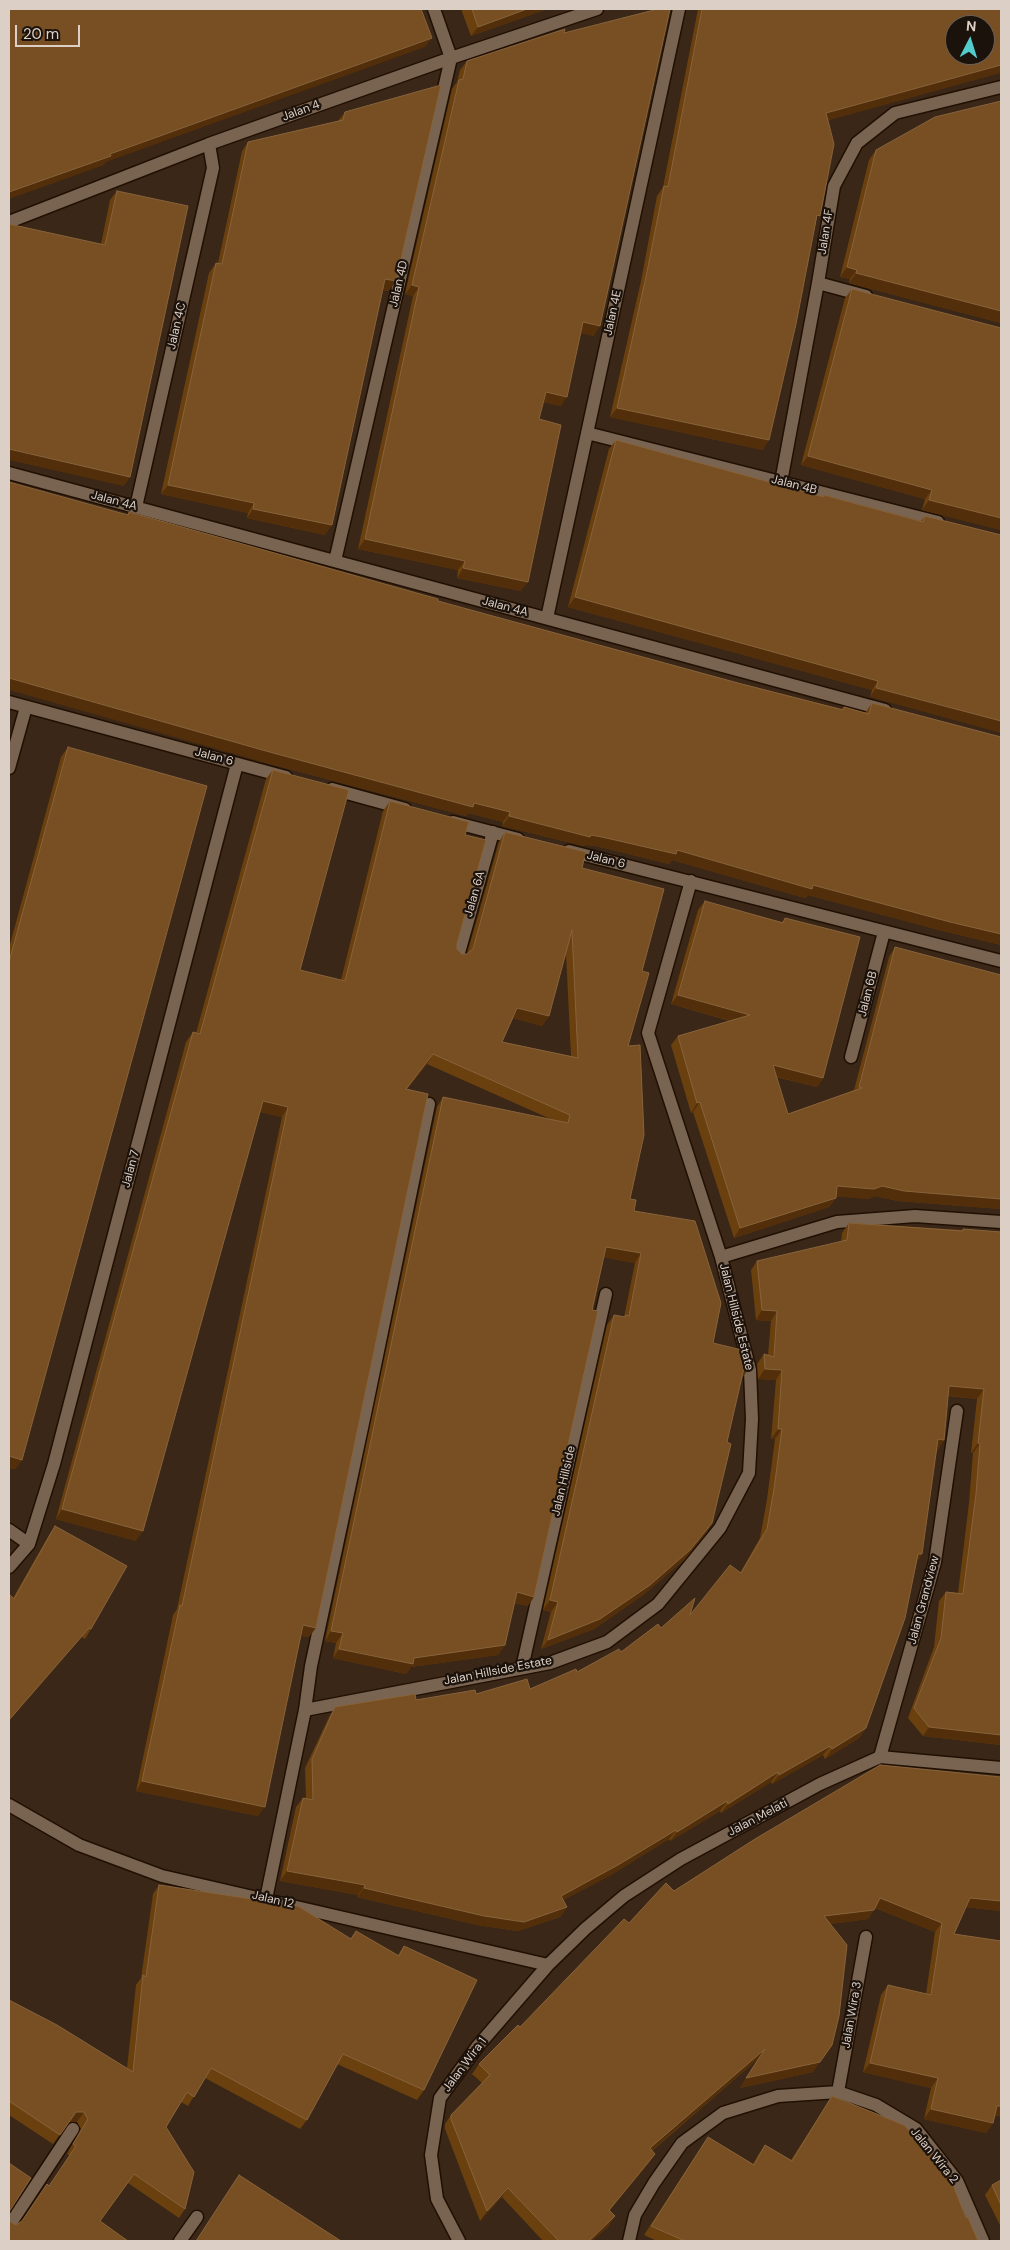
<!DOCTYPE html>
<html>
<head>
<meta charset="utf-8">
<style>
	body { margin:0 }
	#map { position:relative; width:1010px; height:2250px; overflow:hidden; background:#3a2717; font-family:"DM Sans",sans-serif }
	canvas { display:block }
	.frame { position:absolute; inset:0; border:10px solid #dccfc6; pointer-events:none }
	.north { position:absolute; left:945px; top:15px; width:50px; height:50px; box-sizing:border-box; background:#1b120b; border:1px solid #685e56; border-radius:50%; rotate:5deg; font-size:14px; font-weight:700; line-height:20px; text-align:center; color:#dccfc6 }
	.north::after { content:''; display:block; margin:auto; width:18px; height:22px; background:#52cdcc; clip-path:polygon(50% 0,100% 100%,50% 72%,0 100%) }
	.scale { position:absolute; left:15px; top:25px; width:65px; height:22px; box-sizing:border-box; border:2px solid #dccfc6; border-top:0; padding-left:6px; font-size:15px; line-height:18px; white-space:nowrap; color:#dccfc6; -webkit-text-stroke:4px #1b120b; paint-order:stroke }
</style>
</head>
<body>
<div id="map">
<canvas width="1010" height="2250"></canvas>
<div class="frame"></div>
<div class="north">N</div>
<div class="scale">20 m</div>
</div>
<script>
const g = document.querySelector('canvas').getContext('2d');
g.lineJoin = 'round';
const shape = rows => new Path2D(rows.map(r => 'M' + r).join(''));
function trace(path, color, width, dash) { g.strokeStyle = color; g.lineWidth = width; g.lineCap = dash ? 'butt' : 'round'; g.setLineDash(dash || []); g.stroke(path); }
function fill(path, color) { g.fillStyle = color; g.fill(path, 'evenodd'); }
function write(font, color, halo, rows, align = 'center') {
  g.font = font + ' "DM Sans",sans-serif'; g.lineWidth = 4.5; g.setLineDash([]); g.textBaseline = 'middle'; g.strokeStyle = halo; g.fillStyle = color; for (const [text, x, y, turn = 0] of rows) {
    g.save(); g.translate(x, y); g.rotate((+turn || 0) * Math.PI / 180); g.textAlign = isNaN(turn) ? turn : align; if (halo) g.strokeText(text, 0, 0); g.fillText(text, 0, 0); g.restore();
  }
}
const street = shape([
	[9,222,209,144,451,58,597,9],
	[818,283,866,296],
	[587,433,938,522],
	[9,473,885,710],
	[781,482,818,283,834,186,857,143,895,113,1001,87],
	[136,507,213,168,209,144],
	[335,561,451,58,434,9],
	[547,618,679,9],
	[9,702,286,777],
	[9,768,26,707],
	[332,789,405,809],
	[453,822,518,839],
	[569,851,1001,961],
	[458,956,493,832],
	[851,1057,884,932],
	[721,1257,837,1222,915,1216,1001,1222],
	[9,1530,29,1544],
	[9,1567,29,1544,54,1464,237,764],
	[522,1668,606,1294],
	[305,1710,550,1663,607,1642,658,1604,720,1528,749,1473,752,1419,750,1370,721,1257,648,1033,691,881],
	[880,1757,935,1562,957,1411],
	[9,1805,79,1845,162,1876,548,1965],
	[266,1899,305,1710,311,1666,365,1414,429,1104],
	[838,2092,866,1937],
	[9,2226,73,2129],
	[180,2241,197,2217],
	[459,2241,437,2199,431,2155,440,2098,477,2047,548,1965,585,1929,624,1896,681,1859,820,1784,880,1757,1001,1768],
	[629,2241,635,2215,654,2183,682,2143,723,2113,778,2096,838,2092,876,2105,916,2129,957,2181,983,2241]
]);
const wall = shape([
	[461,9,547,9,471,36],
	[698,9,1001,9,828,120,816,221,763,450,610,417,641,281,657,196,663,187],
	[564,33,594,336,581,333,561,406,543,402,539,419,521,591,457,578,458,570,358,549,413,296,405,294,452,89,457,82,460,70,467,61],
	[1001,101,1001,323,849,283,850,279,840,277,869,160,876,150],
	[345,112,389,291,383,290,325,535,247,518,248,513,161,494,209,273,216,263,218,263,242,151,248,142,338,121],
	[117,191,130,477,123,486,101,244,110,200],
	[852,289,1001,530,922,510,925,499,801,465,845,298],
	[616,440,823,497,824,495,921,521,925,516,1001,535,870,697,872,690,568,607,609,449],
	[129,512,438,601,738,683,842,709,844,707,865,713,872,703,1001,737,1001,945,943,931,808,895,805,898,672,860,669,864,596,846,585,845,584,846,502,826,503,822,468,813,466,816,259,761,127,515],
	[68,747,22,1460,15,1469,9,1468,9,948,61,757],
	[273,770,300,970,341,980,383,811,390,801,465,835,457,944,457,949,462,954,467,954,499,842,505,832,582,868,642,971,628,1046,630,1199,634,1211,713,1343,749,1368,742,1378,741,1377,727,1442,712,1523,706,1533,684,1560,643,1595,594,1629,541,1649,551,1612,543,1610,607,1325,614,1315,624,1317,635,1263,603,1257,528,1606,514,1603,505,1645,498,1655,411,1667,406,1674,333,1658,336,1643,325,1641,437,1107,443,1097,555,1121,427,1064,407,1089,309,1637,301,1636,258,1816,136,1791,173,1615,177,1609,282,1117,260,1112,136,1541,56,1519,186,1042,193,1032,196,1033,266,779],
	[566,953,571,1056,502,1042,513,1018,542,1026,549,1016],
	[705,901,782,922,785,918,823,1078,817,1087,776,1077,788,1114,854,1090,889,957,895,947,1001,975,1001,1209,898,1201,875,1196,868,1199,836,1196,836,1198,829,1207,734,1238,693,1112,691,1113,671,1045,678,1036,730,1021,671,1004,698,910],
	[849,1223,962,1230,963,1229,1001,1232,1001,1745,923,1736,908,1718,934,1647,939,1601,946,1592,958,1593,969,1503,973,1453,971,1453,977,1399,948,1396,938,1450,937,1449,917,1562,866,1728,859,1738,825,1759,823,1755,772,1784,771,1782,721,1813,720,1811,670,1841,669,1839,611,1875,563,1900,567,1907,560,1917,518,1931,477,1925,357,1897,358,1895,280,1881,296,1807,303,1798,306,1799,305,1768,329,1717,335,1707,530,1689,577,1672,621,1652,661,1628,690,1615,740,1573,760,1538,767,1499,775,1439,771,1439,776,1380,758,1379,757,1364,764,1354,768,1355,771,1321,756,1320,751,1270,757,1261,841,1242,842,1233],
	[55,1526,91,1629,85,1639,13,1598,49,1535],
	[1001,1777,1001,1911,965,1907,954,1934,1001,1941,1001,2116,994,2116,993,2123,986,2133,924,2119,931,2088,863,2072,881,1995,888,1985,926,1994,935,1932,875,1908,868,1919,830,1924,813,2072,740,2088,758,2059,652,2151,655,2154,648,2164,610,2210,609,2226,592,2241,543,2241,502,2197,480,2221,445,2129,445,2124,451,2115,482,2083,472,2074,479,2064,520,2027,629,1923,674,1891],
	[159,1885,351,1938,356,1931,398,1955,404,1946,424,2090,417,2100,337,2064,307,2120,300,2129,205,2078,188,2106,181,2102,166,2127,185,2209,179,2218,128,2183,100,2221,16,2225,22,2221,49,2186,70,2156,67,2154,81,2129,77,2122,69,2122,53,2144,9,2115,9,2000,127,2068,136,1985,141,1978,153,1894],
	[832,2096,966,2218,978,2241,657,2241,644,2235,708,2137,753,2164,758,2155,765,2145,791,2160],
	[1001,2180,1001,2227,985,2195,992,2185]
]);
const shadedWall = shape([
	[527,9,547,9,471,36,478,27],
	[432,38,425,47,106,162,104,165,9,199,9,192,110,154],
	[1001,65,1001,73,819,123,826,113],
	[847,267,857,270,850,279,840,277],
	[856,273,1001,311,1001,323,849,283],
	[385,279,396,281,389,291,378,289],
	[412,285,419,287,413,296,405,294],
	[583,322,600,326,594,336,577,332],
	[546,392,567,397,561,406,539,401],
	[617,408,769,440,763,450,610,417],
	[9,449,130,477,123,486,9,460],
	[808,456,932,490,925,499,801,465],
	[168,485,254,503,248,513,161,494],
	[929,500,1001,518,1001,530,922,510],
	[253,509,332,525,325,535,247,518],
	[365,539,465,561,458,570,358,549],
	[463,568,528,582,521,591,457,578],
	[575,597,878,681,872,690,568,607],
	[9,678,474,803,510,812,503,822,468,813,466,816,259,761,9,690],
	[876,688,1001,721,1001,733,870,697],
	[509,816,591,835,677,850,1001,934,1001,945,943,931,808,895,805,898,672,860,669,864,596,846,585,845,584,846,502,826],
	[678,995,750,1015,743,1024,671,1004],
	[517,1008,549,1016,542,1026,510,1017],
	[433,1054,427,1064,399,1098,406,1089],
	[773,1065,823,1078,817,1087,766,1074],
	[263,1101,288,1107,282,1117,256,1111],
	[700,1102,693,1112,691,1113,697,1103],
	[837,1186,882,1186,1001,1199,1001,1209,898,1201,875,1196,868,1199,830,1196],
	[836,1198,829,1207,734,1238,740,1228],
	[606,1247,641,1253,635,1263,599,1256],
	[762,1310,777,1311,771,1321,756,1320],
	[744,1368,749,1368,742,1378,737,1377],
	[765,1369,782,1370,776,1380,758,1379],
	[949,1386,984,1389,977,1399,943,1395],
	[778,1429,782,1429,775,1439,771,1439],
	[938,1439,944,1440,938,1450,931,1449],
	[978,1443,980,1444,973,1453,971,1453],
	[9,1456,22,1460,15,1469,9,1468],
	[62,1509,143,1531,136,1541,56,1519],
	[712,1523,706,1533,684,1560,643,1595,594,1629,541,1649,548,1640],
	[918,1554,922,1554,916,1564],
	[517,1592,534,1597,528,1606,510,1602],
	[550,1600,558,1602,551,1612,543,1610],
	[303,1625,316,1628,309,1637,296,1635],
	[89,1628,82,1637,9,1721,9,1720],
	[331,1631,343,1633,336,1643,325,1641],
	[505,1645,498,1655,411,1667,406,1674,333,1658,339,1649,414,1658],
	[929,1727,1001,1735,1001,1745,923,1736],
	[866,1728,859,1738,825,1759,832,1749],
	[830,1746,823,1755,772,1784,779,1775],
	[778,1772,771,1782,721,1813,728,1804],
	[142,1781,265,1807,258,1816,136,1791],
	[727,1801,720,1811,670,1841,677,1832],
	[676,1830,669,1839,611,1875,554,1905,561,1896],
	[287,1871,365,1885,358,1895,280,1881],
	[364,1888,567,1907,560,1917,518,1931,477,1925,357,1897],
	[880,1898,942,1923,935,1932,873,1907],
	[970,1898,1001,1901,1001,1911,963,1907],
	[874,1910,868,1919,817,1926,824,1916],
	[832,2045,813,2072,740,2088,746,2078],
	[765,2049,758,2059,643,2158,650,2148],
	[870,2063,938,2078,931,2088,863,2072],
	[997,2106,1001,2106,1001,2116,990,2115],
	[931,2109,993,2123,986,2133,924,2119],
	[76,2112,84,2112,77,2122,69,2122,53,2144],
	[655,2154,648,2164,602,2219,609,2210],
	[508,2188,502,2197,480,2221,487,2211],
	[615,2216,609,2226,592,2241,589,2241]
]);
const building = shape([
	[9,9,421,9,432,38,110,154,111,156,9,192,9,9],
	[472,9,527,9,478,27,472,9],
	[658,9,670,9,600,326,583,322,567,397,546,392,539,419,561,425,528,582,463,568,465,561,365,539,419,287,412,285,459,80,463,79,467,61,565,29,564,33,658,9],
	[702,9,1001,9,1001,65,826,113,834,144,820,216,817,215,796,324,769,440,617,408,647,272,664,186,668,187,702,9],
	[955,25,985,25,985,55,955,55,955,25],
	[441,85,396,281,385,279,332,525,253,509,254,503,168,485,216,263,222,264,248,142,343,120,345,112,441,85],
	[1001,101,1001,311,856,273,857,270,847,267,876,150,935,117,1001,101],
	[117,191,188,206,130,477,9,449,9,224,105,245,117,191],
	[852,289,1001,328,1001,518,929,500,932,490,808,456,852,289],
	[616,440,824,497,824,495,923,522,925,516,1001,535,1001,721,876,688,878,681,575,597,616,440],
	[9,482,128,515,129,512,438,599,438,601,738,683,843,710,844,707,869,714,872,703,1001,737,1001,934,950,922,813,885,812,889,677,850,676,854,602,837,591,835,590,837,509,816,510,812,474,803,473,807,266,751,9,678,9,482],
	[68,747,207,786,22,1460,9,1456,9,962,68,747],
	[273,770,349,790,300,970,345,981,390,801,469,822,465,835,486,840,457,944,457,949,462,954,467,954,473,949,505,832,586,852,582,868,664,889,642,971,649,973,628,1046,640,1045,644,1135,630,1199,636,1200,634,1211,695,1221,721,1303,713,1343,746,1351,749,1362,749,1368,744,1368,727,1442,731,1444,712,1523,690,1550,650,1585,600,1619,548,1640,558,1602,550,1600,614,1315,625,1317,626,1315,629,1316,641,1253,606,1247,592,1310,598,1311,534,1597,517,1592,505,1645,414,1658,413,1664,339,1649,343,1633,331,1631,443,1097,568,1123,570,1115,433,1054,406,1089,428,1094,316,1628,303,1625,265,1807,142,1781,180,1605,182,1606,288,1107,263,1101,143,1531,62,1509,193,1032,200,1034,273,770],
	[572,930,578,1058,502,1042,517,1008,549,1016,572,930],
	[705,901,783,923,785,918,860,937,823,1078,773,1065,788,1114,862,1088,859,1087,895,947,1001,975,1001,1199,904,1191,882,1186,874,1189,837,1186,836,1198,740,1228,700,1102,697,1103,678,1036,750,1015,678,995,705,901],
	[849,1223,963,1231,963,1229,1001,1232,1001,1735,929,1727,914,1708,941,1638,946,1592,963,1594,976,1494,980,1444,978,1443,984,1389,949,1386,944,1440,938,1439,922,1554,918,1554,905,1618,866,1728,832,1749,830,1746,779,1775,778,1772,728,1804,727,1801,677,1832,676,1830,618,1865,561,1896,567,1907,524,1922,484,1916,364,1888,365,1885,287,1871,303,1798,313,1800,312,1759,335,1707,415,1694,416,1700,475,1690,476,1694,527,1679,530,1689,576,1669,577,1672,619,1649,621,1652,658,1624,661,1628,695,1598,690,1615,730,1565,741,1573,767,1529,774,1489,782,1429,778,1429,782,1370,765,1369,764,1354,774,1357,777,1311,762,1310,757,1261,847,1240,849,1223],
	[55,1526,127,1566,91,1629,89,1628,9,1720,9,1596,10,1595,14,1599,55,1526],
	[880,1765,1001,1777,1001,1901,970,1898,954,1934,1001,1941,1001,2106,997,2106,993,2123,931,2109,938,2078,870,2063,888,1985,931,1995,942,1923,880,1898,874,1910,824,1916,847,1945,839,2016,832,2045,820,2062,746,2078,765,2049,650,2148,655,2154,609,2210,615,2216,589,2241,559,2241,508,2188,487,2211,451,2119,451,2115,490,2075,479,2064,518,2025,520,2027,624,1919,629,1923,666,1883,674,1891,755,1839,880,1765],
	[159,1885,298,1906,351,1939,356,1931,399,1956,404,1946,477,1980,424,2090,343,2054,307,2120,211,2068,194,2097,187,2092,166,2127,194,2172,185,2209,134,2174,100,2221,128,2241,9,2241,9,2221,16,2225,22,2221,47,2184,49,2186,76,2146,73,2144,88,2119,84,2112,76,2112,60,2135,9,2101,9,2000,57,2025,133,2072,143,1975,146,1977,159,1885],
	[832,2096,904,2125,948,2172,966,2218,968,2217,978,2241,685,2241,651,2226,708,2137,754,2165,765,2145,792,2161,832,2096],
	[9,2163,31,2178,9,2212,9,2163],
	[239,2175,341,2241,196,2241,239,2175],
	[1001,2180,1001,2205,992,2185,1001,2180]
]);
const streetNames = [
	["Jalan 4",301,111,-20],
	["Jalan 4F",826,232,-81],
	["Jalan 4D",399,284,-77],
	["Jalan 4E",613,313,-78],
	["Jalan 4C",177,326,-77],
	["Jalan 4B",794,485,14],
	["Jalan 4A",114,501,15],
	["Jalan 4A",505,607,15],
	["Jalan 6",214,757,15],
	["Jalan 6",606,860,14],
	["Jalan 6A",475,894,-74],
	["Jalan 6B",868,994,-76],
	["Jalan 7",131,1169,-75],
	["Jalan Hillside Estate",736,1317,76],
	["Jalan Hillside",564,1481,-77],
	["Jalan Grandview",924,1600,-75],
	["Jalan Hillside Estate",498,1671,-11],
	["Jalan Melati",758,1818,-28],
	["Jalan 12",273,1900,13],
	["Jalan Wira 3",852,2015,-80],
	["Jalan Wira 1",465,2065,-53],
	["Jalan Wira 2",934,2156,51]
];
trace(street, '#211002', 15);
trace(street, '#796452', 12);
fill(wall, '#6b400f');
fill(shadedWall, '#522f0a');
fill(building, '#774f22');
trace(building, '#87633c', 1);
write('12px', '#dccfc6', '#1b120b', streetNames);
</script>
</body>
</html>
